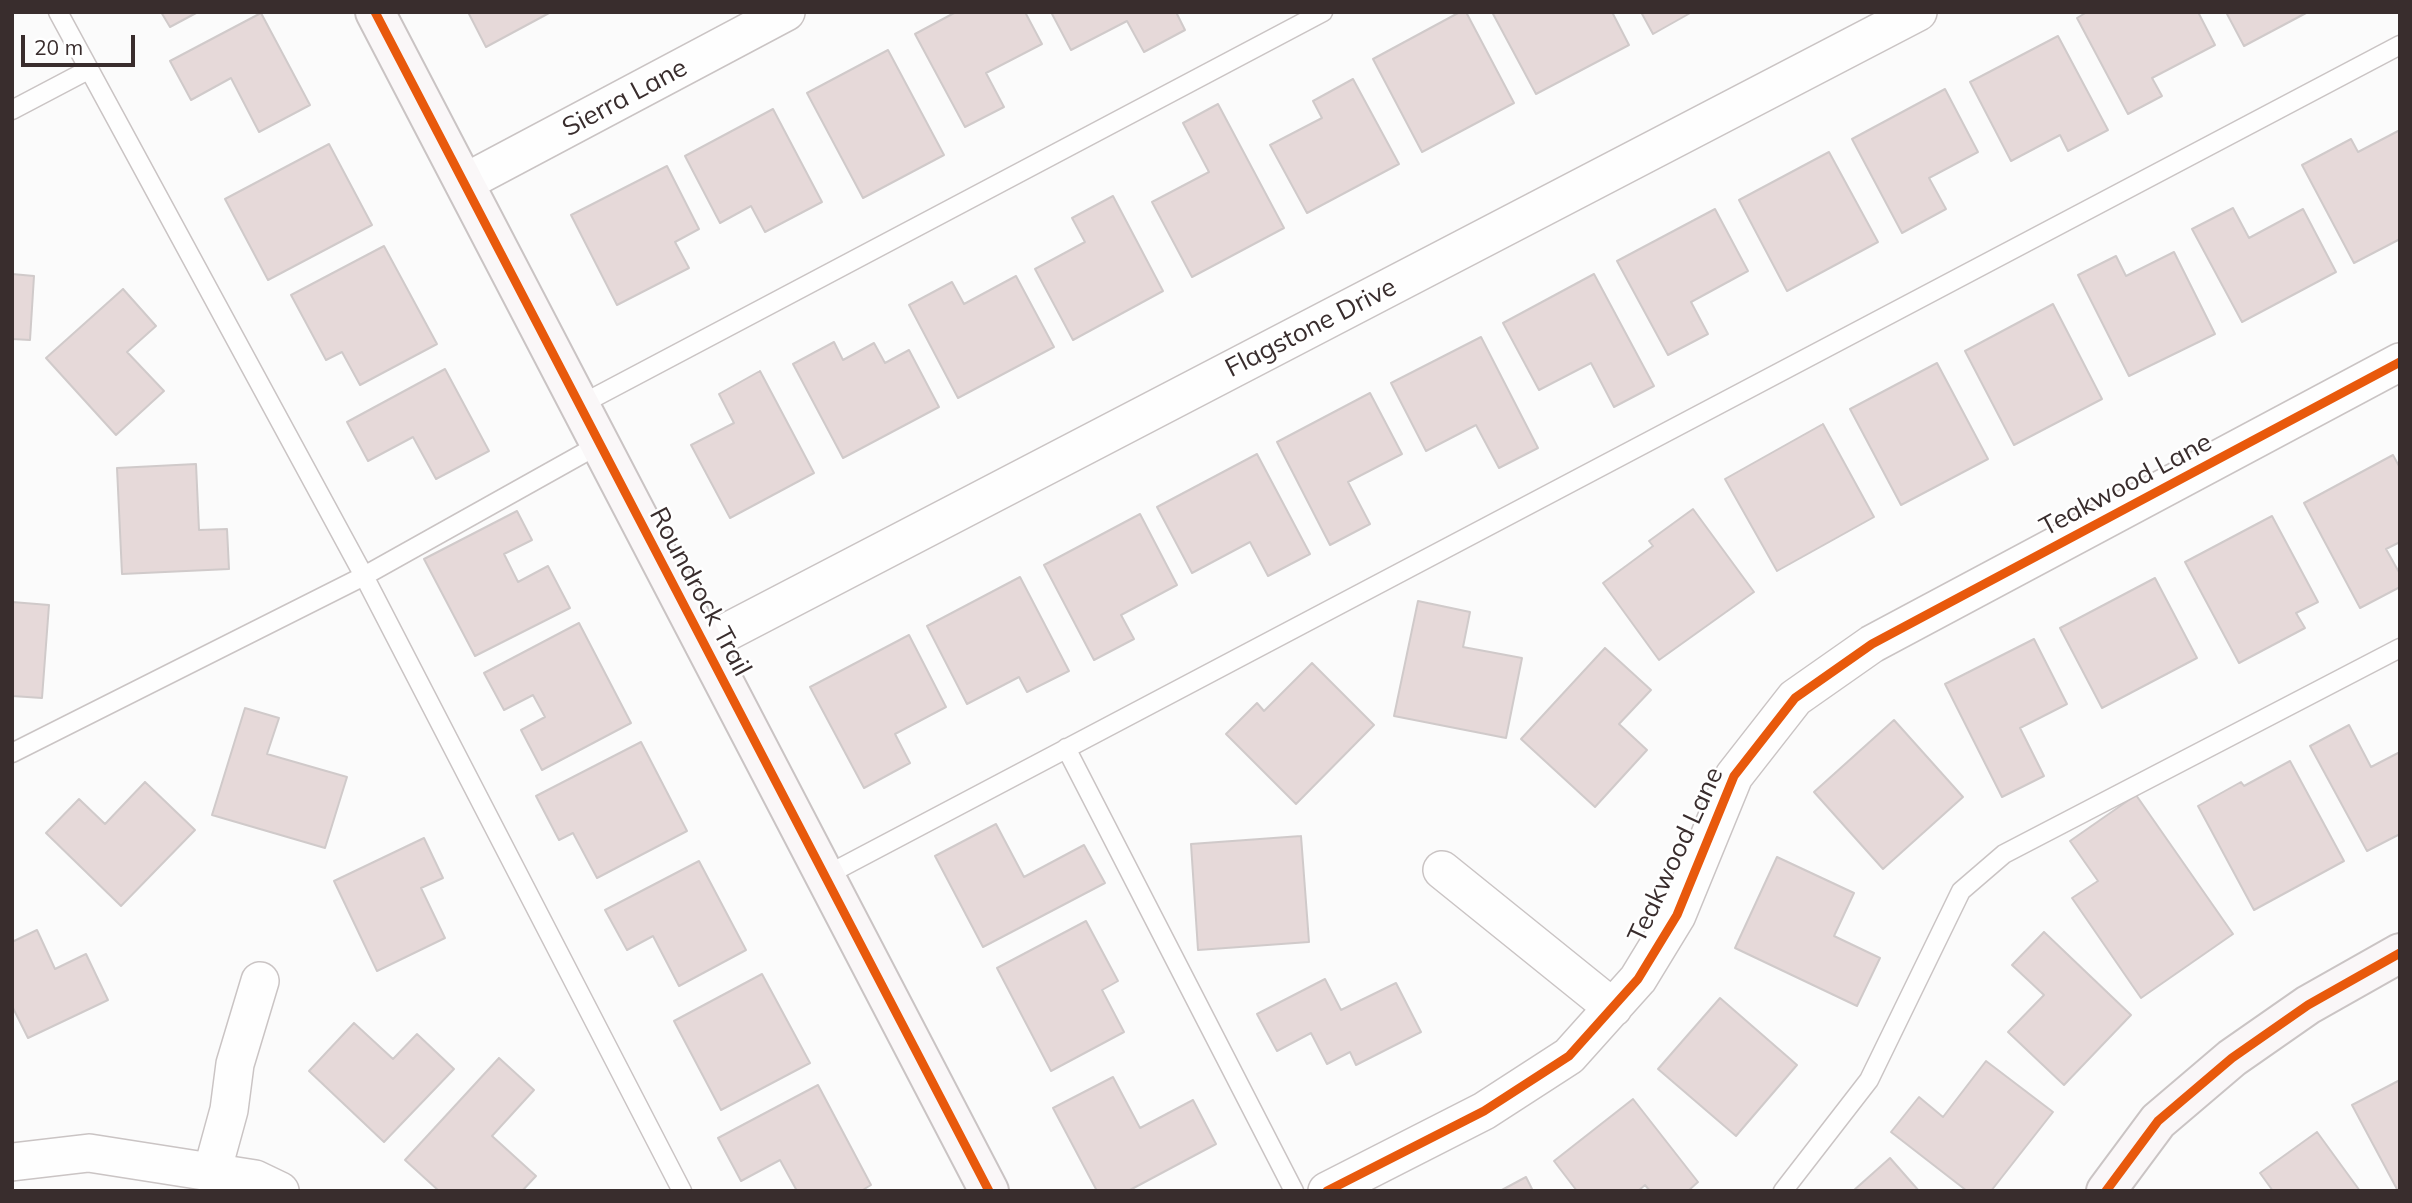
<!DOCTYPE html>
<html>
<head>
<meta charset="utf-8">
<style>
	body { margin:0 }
	#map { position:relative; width:2412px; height:1203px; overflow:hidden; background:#fbfbfb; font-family:Mulish,sans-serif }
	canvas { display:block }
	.frame { position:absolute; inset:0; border:14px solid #392d2d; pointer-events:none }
	.scale { position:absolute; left:21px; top:35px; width:114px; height:32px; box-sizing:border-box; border:4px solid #392d2d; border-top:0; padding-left:9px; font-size:21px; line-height:24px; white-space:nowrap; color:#392d2d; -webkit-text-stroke:5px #fff; paint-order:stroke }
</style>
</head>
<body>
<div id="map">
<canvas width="2412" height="1203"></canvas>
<div class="frame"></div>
<div class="scale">20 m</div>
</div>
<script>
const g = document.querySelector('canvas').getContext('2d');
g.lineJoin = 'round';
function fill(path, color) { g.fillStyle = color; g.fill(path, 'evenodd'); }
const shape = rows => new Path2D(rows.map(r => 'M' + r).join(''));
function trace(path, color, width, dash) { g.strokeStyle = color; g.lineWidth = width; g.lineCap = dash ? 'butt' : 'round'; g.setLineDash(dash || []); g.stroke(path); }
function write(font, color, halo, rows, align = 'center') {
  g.font = font + ' Mulish,sans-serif'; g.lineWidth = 5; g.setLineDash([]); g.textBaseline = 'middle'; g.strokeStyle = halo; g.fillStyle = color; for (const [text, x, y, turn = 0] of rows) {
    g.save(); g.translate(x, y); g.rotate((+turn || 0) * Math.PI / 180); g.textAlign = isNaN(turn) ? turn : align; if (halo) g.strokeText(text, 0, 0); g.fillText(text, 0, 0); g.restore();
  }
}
const building = shape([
	[161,12,198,12,170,27,161,12],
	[468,12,551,12,486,47,468,12],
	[956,12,1025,12,1042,44,986,73,1004,107,965,127,915,34,956,12],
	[1051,12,1176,12,1185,30,1144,52,1127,21,1071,50,1051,12],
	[1460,12,1466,12,1514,103,1422,152,1373,59,1460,12],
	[1492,12,1612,12,1629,45,1536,94,1492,12],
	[1641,12,1692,12,1653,34,1641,12],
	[2087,12,2198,12,2215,45,2152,78,2162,96,2128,114,2077,18,2087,12],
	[2226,12,2308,12,2244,46,2226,12],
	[261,13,310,105,259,132,231,78,191,100,170,61,261,13],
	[2058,36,2108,130,2068,151,2060,135,2011,161,1970,82,2058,36],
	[888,50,944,155,863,198,807,93,888,50],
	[1353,79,1399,164,1307,213,1270,145,1322,118,1313,101,1353,79],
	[1945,89,1978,152,1929,178,1946,209,1902,233,1852,139,1945,89],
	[1218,104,1284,228,1192,277,1152,202,1209,172,1183,123,1218,104],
	[773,109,822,202,765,232,751,206,720,223,685,156,773,109],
	[2400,130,2400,239,2354,263,2302,165,2351,139,2358,152,2400,130],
	[329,144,372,225,268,280,225,199,329,144],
	[1829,152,1878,242,1787,291,1739,200,1829,152],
	[667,166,699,229,675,242,689,268,617,305,571,215,667,166],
	[1113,196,1163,291,1073,340,1035,269,1085,242,1072,218,1113,196],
	[2233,208,2249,238,2303,209,2336,272,2242,322,2192,229,2233,208],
	[1715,209,1748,271,1691,302,1708,334,1668,355,1617,261,1715,209],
	[384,246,437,344,360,385,342,352,326,360,291,295,384,246],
	[2174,252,2215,334,2129,376,2078,275,2116,256,2126,276,2174,252],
	[12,274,34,276,30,340,12,339,12,274],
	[1594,274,1654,386,1614,407,1591,363,1539,390,1503,323,1594,274],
	[1016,276,1054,347,958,398,909,305,952,282,964,304,1016,276],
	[123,289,156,326,127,352,164,391,116,435,46,358,123,289],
	[2053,304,2102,399,2014,445,1965,351,2053,304],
	[1481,337,1538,448,1499,468,1476,425,1426,451,1391,383,1481,337],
	[834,342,843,360,874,343,885,363,909,350,939,407,843,458,793,364,834,342],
	[1937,363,1988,459,1901,505,1850,409,1937,363],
	[445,369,489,451,436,479,413,437,368,461,347,422,445,369],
	[760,371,814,473,730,518,691,445,734,423,719,394,760,371],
	[1370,393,1402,454,1348,482,1370,524,1330,545,1277,442,1370,393],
	[1823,424,1874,517,1777,571,1725,479,1823,424],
	[1257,454,1310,554,1268,576,1250,542,1192,573,1157,507,1257,454],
	[2393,455,2400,468,2400,542,2386,549,2400,574,2400,587,2360,608,2304,503,2393,455],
	[196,464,199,530,227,529,229,569,122,574,117,468,196,464],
	[1693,509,1754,592,1659,660,1603,583,1653,546,1649,541,1693,509],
	[517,511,532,540,504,554,518,582,548,566,570,608,475,656,424,559,517,511],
	[1140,514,1177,585,1121,615,1134,639,1094,660,1044,565,1140,514],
	[2272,516,2318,602,2296,613,2305,628,2239,663,2185,562,2272,516],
	[1020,577,1069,671,1027,692,1019,677,967,704,927,626,1020,577],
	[2155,578,2197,658,2102,708,2060,628,2155,578],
	[1418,601,1470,612,1463,647,1522,658,1506,738,1394,716,1418,601],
	[12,602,49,605,42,698,12,696,12,602],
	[579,623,631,723,542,770,521,730,545,717,533,695,504,710,484,673,579,623],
	[909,635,946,707,895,734,910,763,864,788,810,687,909,635],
	[2034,639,2067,704,2020,728,2044,776,2002,797,1945,684,2034,639],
	[1605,648,1651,690,1619,724,1647,750,1595,807,1521,739,1605,648],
	[1312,663,1374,725,1296,804,1226,734,1257,703,1264,711,1312,663],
	[245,708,279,718,267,754,347,777,325,848,212,815,245,708],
	[1894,720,1963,797,1883,869,1814,792,1894,720],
	[2349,725,2371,767,2400,752,2400,834,2367,851,2310,746,2349,725],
	[641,742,687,831,597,878,573,833,559,840,536,796,641,742],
	[2290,761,2344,861,2254,910,2198,806,2241,782,2244,786,2290,761],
	[145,782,195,830,121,906,46,833,79,799,105,824,145,782],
	[2136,795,2233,934,2141,998,2072,898,2098,881,2070,841,2136,795],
	[996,824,1024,877,1084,845,1105,883,983,947,935,856,996,824],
	[1301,836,1309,942,1198,950,1191,844,1301,836],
	[424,838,443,878,421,888,445,938,377,971,334,881,424,838],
	[1777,857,1854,893,1834,936,1880,958,1857,1006,1735,948,1777,857],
	[699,861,746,950,679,986,653,936,627,950,605,910,699,861],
	[1086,921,1118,981,1102,990,1124,1032,1051,1071,997,968,1086,921],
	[37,930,55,969,86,954,108,1000,28,1038,12,1006,12,942,37,930],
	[2044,932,2131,1015,2064,1085,2008,1032,2044,995,2012,965,2044,932],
	[762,974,810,1063,721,1110,674,1021,762,974],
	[1325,979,1341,1010,1396,983,1421,1032,1356,1065,1350,1052,1327,1064,1311,1033,1277,1051,1257,1014,1325,979],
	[1720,998,1797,1065,1736,1136,1658,1069,1720,998],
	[354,1023,393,1059,417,1034,454,1069,384,1142,309,1071,354,1023],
	[499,1058,534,1090,492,1136,536,1176,522,1191,439,1191,405,1160,499,1058],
	[1986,1061,2053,1112,1991,1191,1967,1191,1891,1132,1919,1097,1943,1117,1986,1061],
	[1113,1077,1140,1128,1193,1100,1216,1144,1128,1191,1097,1191,1053,1108,1113,1077],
	[2400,1080,2400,1191,2398,1191,2352,1105,2400,1080],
	[818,1085,871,1185,861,1191,797,1191,780,1160,741,1181,718,1138,818,1085],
	[1633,1099,1698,1182,1688,1191,1650,1191,1645,1185,1638,1191,1577,1191,1554,1161,1633,1099],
	[2317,1132,2360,1191,2273,1191,2260,1173,2317,1132],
	[1890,1158,1919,1191,1853,1191,1890,1158],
	[1526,1177,1533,1191,1500,1191,1526,1177]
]);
const lane = shape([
	[58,12,364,576,682,1191],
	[12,110,88,70],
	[580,405,1323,12],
	[1066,748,1294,1191],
	[12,753,364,576,600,444],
	[825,876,2400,45],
	[1783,1191,1869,1080,1961,891,2004,854,2400,648]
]);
const street = shape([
	[464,183,786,12],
	[704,644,1918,12],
	[1442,870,1613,1008],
	[12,1162,89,1153,255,1179,280,1191],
	[212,1172,229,1110,235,1064,260,981],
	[1327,1191,1484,1111,1569,1056,1638,979,1677,915,1734,776,1795,698,1872,644,2400,362]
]);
const secondary = shape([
	[375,12,989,1191],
	[2106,1191,2158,1121,2232,1058,2308,1005,2400,953]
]);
const cycleway = shape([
	[375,12,989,1191],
	[1327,1191,1484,1111,1569,1056,1638,979,1677,915,1734,776,1795,698,1872,644,2400,362],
	[2106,1191,2158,1121,2232,1058,2308,1005,2400,953]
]);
const streetNames = [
	["Sierra Lane",625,98,-28],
	["Flagstone Drive",1311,328,-27],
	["Teakwood Lane",2126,485,-28],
	["Roundrock Trail",700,592,62],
	["Teakwood Lane",1676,855,-65]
];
fill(building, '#e6d9d9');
trace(building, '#d0caca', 2);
trace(lane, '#cac4c4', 21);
trace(street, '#cac4c4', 40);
trace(secondary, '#cac4c4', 42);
trace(lane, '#fefefe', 18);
trace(street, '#fefefe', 37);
trace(secondary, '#faf7f8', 38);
trace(cycleway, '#e8590c', 9);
write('26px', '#392d2d', '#fff', streetNames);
</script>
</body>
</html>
